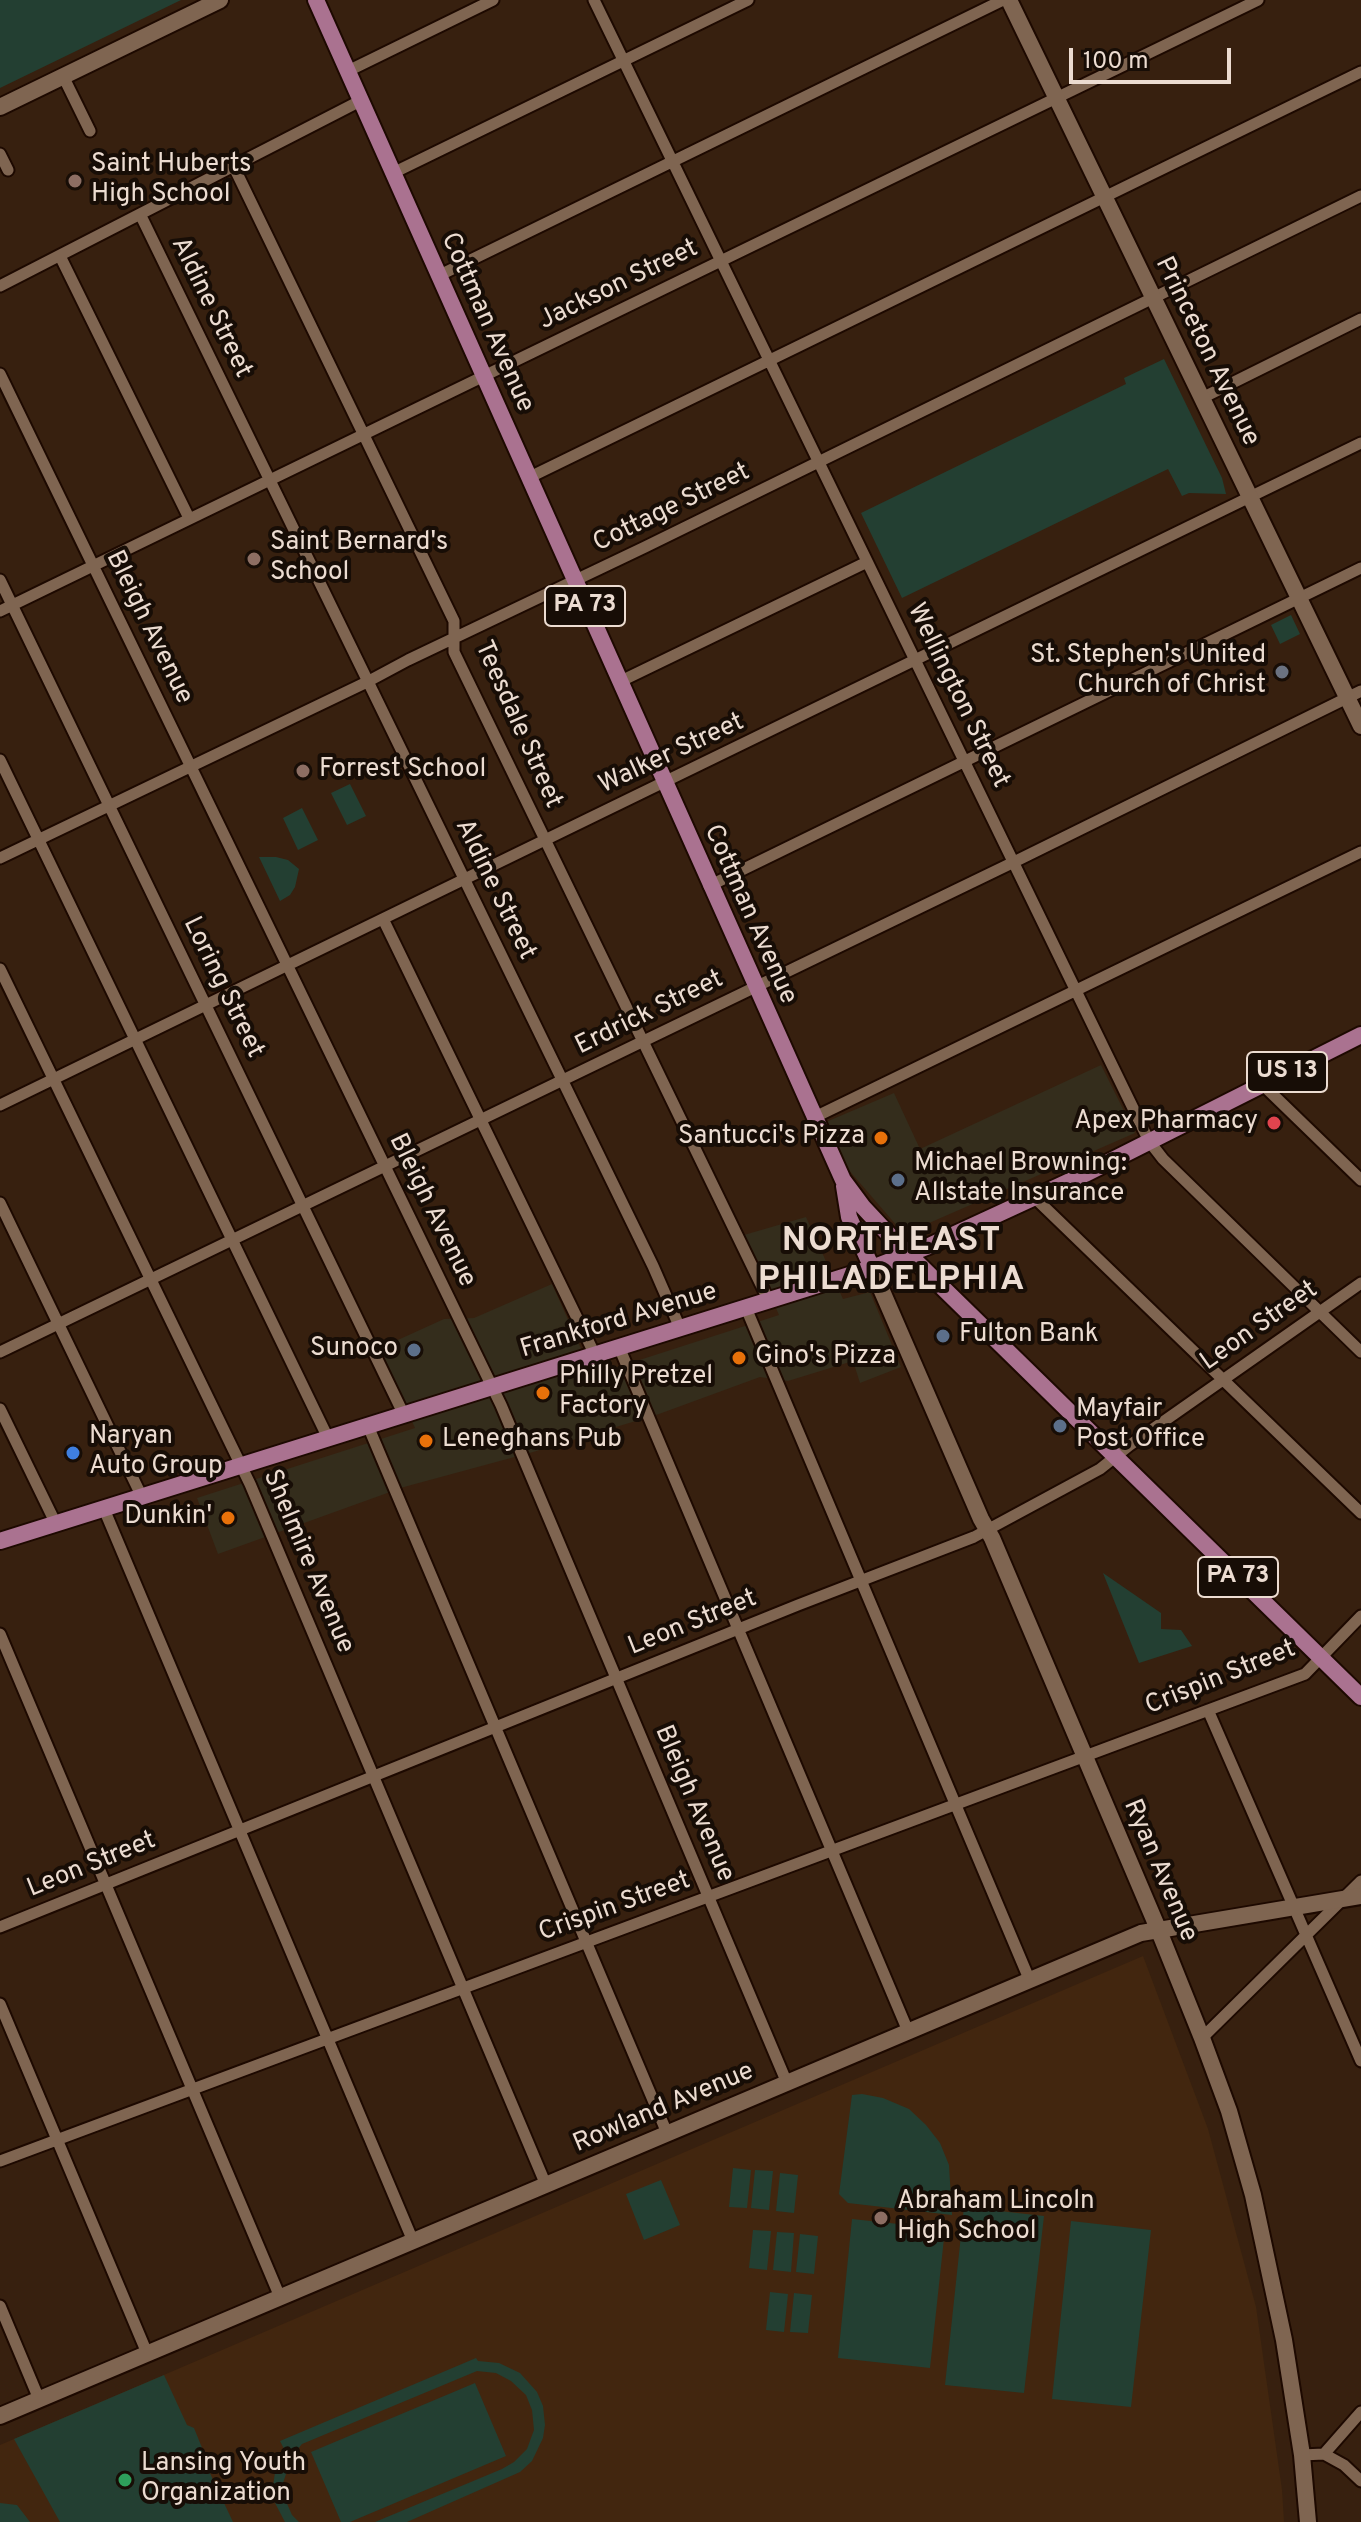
<!DOCTYPE html>
<html>
<head>
<meta charset="utf-8">
<style>
	body { margin:0 }
	#map { position:relative; width:1361px; height:2522px; overflow:hidden; background:#37200f; font-family:Overpass,sans-serif }
	canvas { display:block }
	.scale { position:absolute; left:1069px; top:48px; width:162px; height:36px; box-sizing:border-box; border:4px solid #ecdcd1; border-top:0; padding-left:10px; font-size:24px; line-height:28px; white-space:nowrap; color:#ecdcd1; -webkit-text-stroke:6px #170d06; paint-order:stroke }
</style>
</head>
<body>
<div id="map">
<canvas width="1361" height="2522"></canvas>
<div class="scale">100 m</div>
</div>
<script>
const g = document.querySelector('canvas').getContext('2d');
g.lineJoin = 'round';
function fill(path, color) { g.fillStyle = color; g.fill(path, 'evenodd'); }
const shape = rows => new Path2D(rows.map(r => 'M' + r).join(''));
function trace(path, color, width, dash) { g.strokeStyle = color; g.lineWidth = width; g.lineCap = dash ? 'butt' : 'round'; g.setLineDash(dash || []); g.stroke(path); }
function write(font, color, halo, rows, align = 'center') {
  g.font = font + ' Overpass,sans-serif'; g.lineWidth = 8; g.setLineDash([]); g.textBaseline = 'middle'; g.strokeStyle = halo; g.fillStyle = color; for (const [text, x, y, turn = 0] of rows) {
    g.save(); g.translate(x, y); g.rotate((+turn || 0) * Math.PI / 180); g.textAlign = isNaN(turn) ? turn : align; if (halo) g.strokeText(text, 0, 0); g.fillText(text, 0, 0); g.restore();
  }
}
const commercial = shape([
	[1101,1065,1135,1133,904,1234,847,1168,826,1122,894,1093,920,1149],
	[806,1217,843,1299,870,1292,901,1367,860,1383,853,1361,788,1381,760,1377,659,1414,533,1452,404,1487,218,1554,197,1498,415,1428,378,1349,444,1319,474,1318,552,1284,593,1375,779,1315,744,1235]
]);
const built = shape([
	[1143,1956,1208,2129,1256,2307,1282,2490,1284,2522,9,2522,0,2510,0,2445]
]);
const green = shape([
	[0,0,181,0,0,88],
	[1164,359,1222,478,1226,494,1189,493,1182,496,1168,469,902,598,861,513,1126,384,1124,378],
	[1291,615,1300,634,1280,644,1271,625],
	[350,784,366,816,347,825,331,793],
	[302,808,318,840,298,850,283,818],
	[259,857,276,857,288,860,299,869,295,887,290,895,280,901],
	[1103,1573,1161,1613,1161,1629,1181,1630,1192,1646,1139,1663],
	[862,2094,883,2098,909,2109,926,2125,940,2143,949,2165,952,2215,848,2203,839,2194,852,2095],
	[733,2168,751,2170,747,2208,729,2207],
	[755,2170,773,2171,769,2210,751,2208],
	[780,2173,798,2175,794,2213,776,2211],
	[661,2180,680,2225,644,2240,626,2194],
	[964,2207,1044,2216,1024,2393,945,2385],
	[852,2219,945,2229,930,2368,838,2358],
	[1071,2221,1151,2230,1131,2407,1052,2399],
	[753,2230,771,2231,767,2270,749,2268],
	[777,2232,794,2233,791,2272,773,2270],
	[800,2234,818,2236,814,2274,796,2272],
	[770,2292,788,2294,784,2332,766,2330],
	[794,2293,812,2295,808,2333,790,2332],
	[476,2358,478,2361,499,2363,520,2373,537,2392,543,2406,545,2425,543,2438,532,2461,520,2472,407,2522,375,2522,502,2469,514,2462,527,2449,534,2430,532,2410,526,2395,511,2381,496,2373,477,2371,302,2444,292,2456,283,2483,285,2499,292,2515,299,2522,285,2522,275,2503,273,2486,276,2466,284,2449,280,2441],
	[164,2375,187,2425,194,2428,209,2465,208,2469,233,2522,60,2522,14,2439],
	[475,2383,506,2456,350,2522,341,2522,311,2452],
	[0,2503,17,2505,30,2522,0,2522]
]);
const street = shape([
	[594,0,1149,1141,1163,1159,1361,1352],
	[348,71,493,0],
	[63,76,90,131],
	[0,154,8,170],
	[233,165,454,621,454,652,769,1301],
	[393,173,748,0],
	[140,214,653,1266,680,1328],
	[60,256,189,518],
	[438,276,1003,0],
	[0,286,360,101],
	[0,374,501,1405,787,2083],
	[1202,398,1361,319],
	[528,478,1361,72],
	[0,580,404,1415],
	[0,611,1258,0],
	[619,682,867,562],
	[0,760,328,1438],
	[0,858,367,682,408,660,645,547,1361,196],
	[709,886,1361,568],
	[383,919,595,1355],
	[0,969,250,1484,546,2185],
	[1262,1084,1361,1180],
	[0,1105,1361,443],
	[813,1118,1361,852],
	[1034,1197,1361,1513],
	[0,1203,142,1497],
	[746,1308,1030,1981],
	[619,1347,908,2031],
	[0,1352,1014,862,1361,691],
	[0,1409,56,1524],
	[368,1426,667,2133],
	[104,1509,413,2241],
	[0,1634,280,2297],
	[1208,1710,1361,2061],
	[0,1927,798,1605,974,1537,1100,1469,1130,1445,1361,1283],
	[0,2004,147,2353],
	[1202,2038,1361,1881],
	[0,2161,1305,1674,1361,1616],
	[0,2306,39,2399],
	[1324,2454,1344,2465,1361,2481],
	[1302,2455,1324,2454,1361,2412]
]);
const secondary = shape([
	[1009,0,1361,726],
	[0,107,220,0],
	[872,1268,981,1519,992,1538,1159,1931,1202,2038,1229,2111,1253,2195,1284,2340,1302,2455,1308,2522],
	[0,2416,1141,1933,1361,1896]
]);
const primary = shape([
	[316,0,843,1180,863,1207,892,1238,1361,1697],
	[844,1186,849,1217,872,1268],
	[0,1541,872,1268,929,1246,1085,1174,1361,1035]
]);
const markers = [
	[75,181,8,"#8d6e63"],
	[254,559,8,"#8d6e63"],
	[1282,672,8,"#6b7280"],
	[303,771,8,"#8d6e63"],
	[1274,1123,8,"#e0444e"],
	[881,1138,8,"#e8710a"],
	[898,1180,8,"#5c6f8a"],
	[943,1336,8,"#5c6f8a"],
	[414,1350,8,"#5c6f8a"],
	[739,1358,8,"#e8710a"],
	[543,1393,8,"#e8710a"],
	[1060,1426,8,"#5c6f8a"],
	[426,1441,8,"#e8710a"],
	[73,1453,8,"#3f7fe0"],
	[228,1518,8,"#e8710a"],
	[881,2218,8,"#8d6e63"],
	[125,2480,8,"#2e9e5b"]
];
const shields = [
	[585,606,80],
	[1287,1072,80],
	[1238,1577,80]
];
const shieldNames = [
	["PA 73",585,606],
	["US 13",1287,1072],
	["PA 73",1238,1577]
];
const poiNames = [
	["Saint Huberts",91,166],
	["High School",91,196],
	["Saint Bernard's",270,544],
	["School",270,574],
	["St. Stephen's United",1266,657,"right"],
	["Church of Christ",1266,687,"right"],
	["Forrest School",319,771],
	["Apex Pharmacy",1258,1123,"right"],
	["Santucci's Pizza",865,1138,"right"],
	["Michael Browning:",914,1165],
	["Allstate Insurance",914,1195],
	["Fulton Bank",959,1336],
	["Sunoco",398,1350,"right"],
	["Gino's Pizza",755,1358],
	["Philly Pretzel",559,1378],
	["Factory",559,1408],
	["Mayfair",1076,1411],
	["Post Office",1076,1441],
	["Naryan",89,1438],
	["Auto Group",89,1468],
	["Leneghans Pub",442,1441],
	["Dunkin'",212,1518,"right"],
	["Abraham Lincoln",897,2203],
	["High School",897,2233],
	["Lansing Youth",141,2465],
	["Organization",141,2495]
];
const streetNames = [
	["Jackson Street",619,286,-26],
	["Aldine Street",210,308,64],
	["Cottman Avenue",486,323,66],
	["Princeton Avenue",1206,352,64],
	["Cottage Street",672,509,-26],
	["Bleigh Avenue",148,628,64],
	["Wellington Street",957,696,64],
	["Teesdale Street",517,725,66],
	["Walker Street",672,755,-25],
	["Aldine Street",494,890,64],
	["Cottman Avenue",749,915,66],
	["Loring Street",222,988,64],
	["Erdrick Street",650,1014,-26],
	["Bleigh Avenue",431,1211,64],
	["Frankford Avenue",619,1322,-17],
	["Leon Street",1260,1327,-35],
	["Shelmire Avenue",307,1562,67],
	["Leon Street",693,1624,-22],
	["Crispin Street",1221,1679,-22],
	["Bleigh Avenue",693,1804,67],
	["Leon Street",92,1866,-22],
	["Ryan Avenue",1159,1871,67],
	["Crispin Street",615,1908,-20],
	["Rowland Avenue",664,2109,-23]
];
const districtNames = [
	["NORTHEAST",892,1243],
	["PHILADELPHIA",892,1282]
];
fill(commercial, '#342d1c');
fill(built, '#42260f');
fill(green, '#233f32');
trace(street, '#1d0900', 15);
trace(secondary, '#1d0900', 20);
trace(primary, '#1d0900', 20);
trace(street, '#7f6551', 11);
trace(secondary, '#7f6551', 16);
trace(primary, '#aa7290', 16);
for (const [x, y, r, color] of markers) { const dot = new Path2D(); dot.arc(x, y, r, 0, 2 * Math.PI); g.fillStyle = color; g.fill(dot); trace(dot, '#170d06', 3); }
for (const [x, y, w] of shields) { const box = new Path2D(); box.roundRect(x - w / 2, y - 20, w, 40, 6); g.fillStyle = '#170d06'; g.fill(box); trace(box, '#ecdcd1', 2); }
write('bold 24px', '#ecdcd1', null, shieldNames);
write('26px', '#ecdcd1', '#170d06', poiNames, 'left');
write('26px', '#ecdcd1', '#170d06', streetNames);
g.letterSpacing = '2px';
write('bold 34px', '#ecdcd1', '#170d06', districtNames);
g.letterSpacing = '0px';
</script>
</body>
</html>
